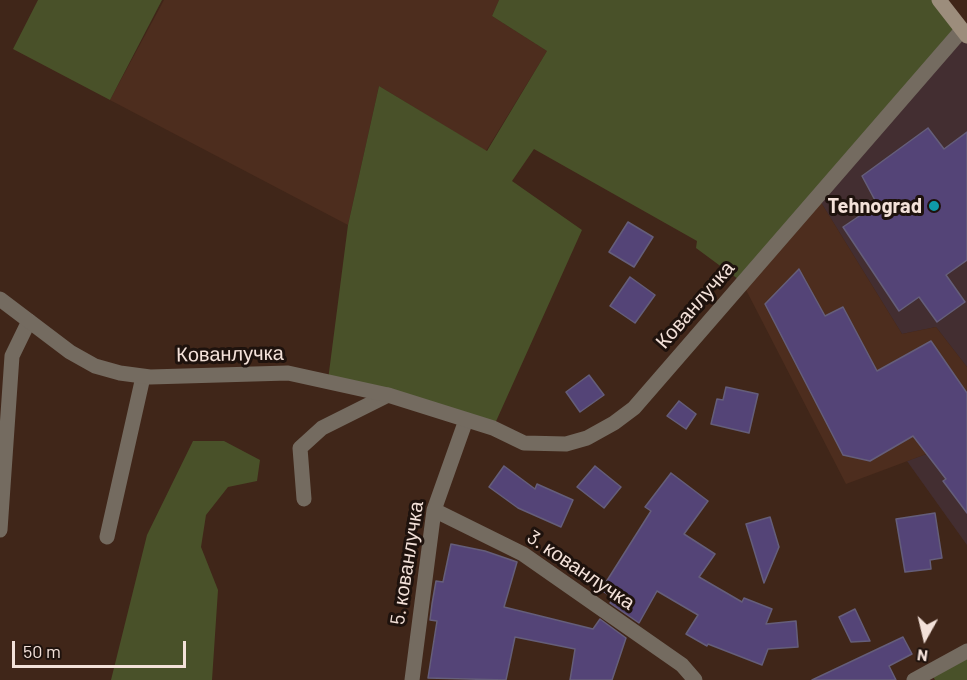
<!DOCTYPE html>
<html>
<head>
<meta charset="utf-8">
<style>
	body { margin:0 }
	#map { position:relative; width:967px; height:680px; overflow:hidden; background:#402619; font-family:Barlow,sans-serif }
	canvas { display:block }
	.north { position:absolute; left:895px; top:608px; width:60px; height:60px; -webkit-text-stroke:4px #1e120d; paint-order:stroke; rotate:188deg; font-size:16px; font-weight:700; line-height:24px; text-align:center; color:#f3e1d9 }
	.north::after { content:''; display:block; margin:auto; width:21px; height:27px; background:#f3e1d9; clip-path:polygon(50% 0,100% 100%,50% 72%,0 100%) }
	.scale { position:absolute; left:12px; top:641px; width:174px; height:27px; box-sizing:border-box; border:3px solid #f3e1d9; border-top:0; padding-left:8px; font-size:18px; line-height:21px; white-space:nowrap; color:#f3e1d9; -webkit-text-stroke:4px #1e120d; paint-order:stroke }
</style>
</head>
<body>
<div id="map">
<canvas width="967" height="680"></canvas>
<div class="north">N</div>
<div class="scale">50 m</div>
</div>
<script>
const g = document.querySelector('canvas').getContext('2d');
g.lineJoin = 'round';
function fill(path, color) { g.fillStyle = color; g.fill(path, 'evenodd'); }
const shape = rows => new Path2D(rows.map(r => 'M' + r).join(''));
function trace(path, color, width, dash) { g.strokeStyle = color; g.lineWidth = width; g.lineCap = dash ? 'butt' : 'round'; g.setLineDash(dash || []); g.stroke(path); }
function write(font, color, halo, rows, align = 'center') {
  g.font = font + ' Barlow,sans-serif'; g.lineWidth = 6; g.setLineDash([]); g.textBaseline = 'middle'; g.strokeStyle = halo; g.fillStyle = color; for (const [text, x, y, turn = 0] of rows) {
    g.save(); g.translate(x, y); g.rotate((+turn || 0) * Math.PI / 180); g.textAlign = isNaN(turn) ? turn : align; if (halo) g.strokeText(text, 0, 0); g.fillText(text, 0, 0); g.restore();
  }
}
const commercial = shape([
	[967,36,967,367,936,327,902,334,817,196],
	[967,425,967,545,907,461,929,453]
]);
const built = shape([
	[164,0,499,0,492,16,547,51,486,151,379,86,348,225,110,100],
	[817,196,902,334,936,327,967,367,967,425,929,453,846,484,742,282]
]);
const green = shape([
	[38,0,162,0,110,100,13,49],
	[499,0,939,0,962,30,742,282,696,248,697,241,534,149,512,181,582,230,493,428,328,380,348,225,379,86,487,151,547,51,492,16],
	[193,441,224,441,260,460,257,481,228,487,206,515,201,547,218,590,212,680,111,680,147,535],
	[967,649,967,680,935,680,928,668]
]);
const building = shape([
	[928,128,944,149,967,132,967,260,946,275,965,302,937,322,919,297,899,311,843,227,877,204,862,176,928,128],
	[628,222,653,237,634,267,609,252,628,222],
	[799,269,825,316,843,307,877,371,931,341,967,393,967,513,943,481,946,479,913,436,870,461,843,455,765,304,799,269],
	[630,277,655,295,635,323,610,306,630,277],
	[589,375,604,395,580,412,566,392,589,375],
	[726,387,758,394,749,433,711,424,717,399,723,400,726,387],
	[679,401,696,414,686,429,667,416,679,401],
	[504,466,535,489,537,484,573,500,561,527,518,508,489,487,504,466],
	[595,466,621,487,604,508,577,487,595,466],
	[671,473,708,501,684,534,715,554,699,577,742,602,744,598,772,609,766,624,796,621,798,647,768,649,762,665,708,644,707,646,686,634,698,615,657,591,639,623,610,603,614,598,601,590,651,511,645,507,671,473],
	[935,513,942,558,930,560,931,569,905,572,896,519,935,513],
	[770,517,779,547,764,583,746,524,770,517],
	[451,544,485,551,517,562,504,607,593,629,600,619,626,638,612,680,570,680,575,649,515,637,506,680,428,678,437,621,430,620,432,604,436,581,443,582,451,544],
	[855,609,870,641,851,642,839,617,855,609],
	[903,637,912,654,889,666,896,680,812,680,903,637]
]);
const minor = shape([
	[304,499,300,448,322,428,388,395],
	[434,510,523,554,682,665,695,680],
	[0,530,12,356,29,321],
	[107,537,143,377],
	[412,680,434,510,466,420],
	[914,680,967,651]
]);
const tertiary = shape([
	[0,299,70,352,95,366,120,373,150,377,288,373,388,395,493,428,524,443,566,444,587,438,614,423,634,408,962,30]
]);
const secondary = shape([
	[939,0,967,36]
]);
const markers = [
	[934,206,6,"#0f9aa8"]
];
const poiNames = [
	["Tehnograd",922,206]
];
const streetNames = [
	["Кованлучка",695,305,-49],
	["Кованлучка",230,354,-1],
	["5. кованлучка",407,563,-81],
	["3. кованлучка",581,570,34]
];
fill(commercial, '#432e31');
fill(built, '#4d2d1e');
fill(green, '#495129');
fill(building, '#544477');
trace(building, '#655e7a', 1.5);
trace(minor, '#746b60', 15);
trace(tertiary, '#746b60', 15);
trace(secondary, '#9c8d7c', 15);
for (const [x, y, r, color] of markers) { const dot = new Path2D(); dot.arc(x, y, r, 0, 2 * Math.PI); g.fillStyle = color; g.fill(dot); trace(dot, '#1e120d', 2); }
write('bold 20px', '#f3e1d9', '#1e120d', poiNames, 'right');
write('20px', '#f3e1d9', '#1e120d', streetNames);
</script>
</body>
</html>
